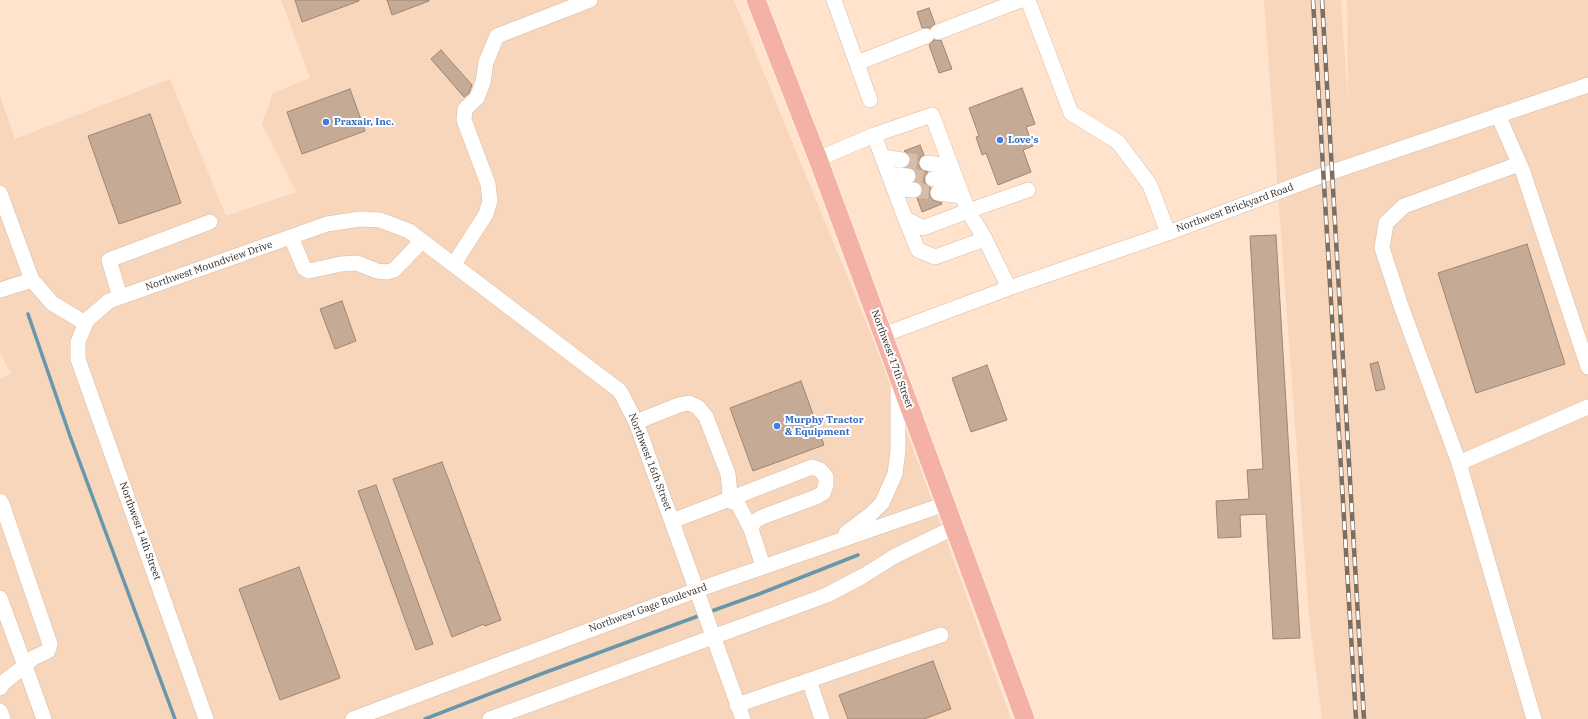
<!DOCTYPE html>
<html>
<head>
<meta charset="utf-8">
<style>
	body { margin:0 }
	canvas { display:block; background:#ffe3cd }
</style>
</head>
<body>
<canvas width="1588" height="719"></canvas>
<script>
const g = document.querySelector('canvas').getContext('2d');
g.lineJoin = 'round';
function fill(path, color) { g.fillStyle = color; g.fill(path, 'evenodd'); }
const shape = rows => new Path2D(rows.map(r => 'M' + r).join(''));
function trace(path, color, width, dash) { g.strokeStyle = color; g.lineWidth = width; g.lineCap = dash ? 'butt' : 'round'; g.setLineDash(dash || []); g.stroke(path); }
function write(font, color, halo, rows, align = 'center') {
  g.font = font + ' "IBM Plex Serif",serif'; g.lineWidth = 4; g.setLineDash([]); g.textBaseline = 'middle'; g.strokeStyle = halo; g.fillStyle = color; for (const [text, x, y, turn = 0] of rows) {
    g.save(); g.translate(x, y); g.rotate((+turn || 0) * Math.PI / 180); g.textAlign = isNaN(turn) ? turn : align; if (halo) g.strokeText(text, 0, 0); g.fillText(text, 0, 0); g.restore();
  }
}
const built = shape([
	[281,0,734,0,877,349,1011,719,0,719,0,378,11,374,0,353,0,96,15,139,170,79,226,216,296,192,262,124,273,93,310,78],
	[1264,0,1341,0,1348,103,1347,0,1588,0,1588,719,1322,719,1309,617]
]);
const stream = shape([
	[28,314,70,436,175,719],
	[709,612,759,594,858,555],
	[425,719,541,674,701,615]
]);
const building = shape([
	[295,0,359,0,359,1,302,22,295,0],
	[387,0,429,0,429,1,392,15,387,0],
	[929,8,935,24,930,28,922,28,917,12,929,8],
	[934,40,941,40,952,69,939,73,929,45,934,40],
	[441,50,472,85,469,93,464,97,431,59,441,50],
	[1022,88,1035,124,1026,127,1033,146,1023,150,1031,172,998,185,986,153,982,155,976,137,979,136,969,108,1022,88],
	[350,89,365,131,302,154,287,112,350,89],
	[150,114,181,203,119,224,88,136,150,114],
	[920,145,924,155,920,158,919,166,922,170,928,172,924,179,925,183,931,188,929,192,930,196,933,200,942,203,942,204,922,212,917,198,921,195,922,187,920,183,915,181,917,177,916,172,913,169,907,167,911,162,910,157,908,153,904,151,920,145],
	[1276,235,1300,638,1273,639,1266,514,1240,515,1241,537,1218,538,1216,501,1249,499,1247,470,1263,469,1250,236,1276,235],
	[1527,244,1565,364,1476,393,1438,273,1527,244],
	[342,301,356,341,335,349,320,309,342,301],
	[1378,362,1385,389,1376,391,1370,364,1378,362],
	[987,365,1007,420,971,432,952,378,987,365],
	[801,381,824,445,753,471,730,408,801,381],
	[442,462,501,620,485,626,484,624,452,637,393,479,442,462],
	[376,485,433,644,416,650,358,491,376,485],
	[299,567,340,678,280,700,239,589,299,567],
	[933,661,951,709,924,719,848,719,839,695,933,661]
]);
const minorTunnel = shape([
	[902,160,927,163],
	[908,176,933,179],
	[914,190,938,193]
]);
const minor = shape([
	[834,0,870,100],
	[1028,0,1071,113,1118,142,1150,185,1168,233],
	[938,32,1021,0],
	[857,63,926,36],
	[1498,115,1523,172,1588,367],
	[882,157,902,160],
	[818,159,874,135,932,115,968,211,923,228,905,218,874,135],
	[927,163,951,166],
	[1519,164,1404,206,1386,223,1382,248,1401,306,1459,463,1588,407],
	[889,174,908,176],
	[933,179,957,181],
	[894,188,914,190],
	[0,193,32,280,52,303,85,323],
	[938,193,962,196],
	[905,218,918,250,935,257,985,239],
	[291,237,304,268,309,271,341,264,357,263,377,271,387,272,394,270,422,241],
	[454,264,486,214,490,201,488,184,464,120,465,109,477,98,483,82,486,62,497,36,590,0],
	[1009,288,985,239,968,211,1028,190],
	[0,290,32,280],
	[120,297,109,260,210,222],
	[883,335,1009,288,1168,233,1323,175,1588,85],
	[636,422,679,405,689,403,698,407,706,417,728,474,730,493,727,500,672,521],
	[1459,463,1534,719],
	[727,500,812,467,820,470,826,477,826,485,823,493,816,497,762,517,754,522,751,529,763,566],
	[727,500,736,503,739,506,751,529],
	[0,501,2,504,50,644,48,651,33,658,25,666,44,719],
	[846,533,870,515,882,503,895,474,898,450,898,383],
	[0,598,25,666,4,682,0,688],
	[809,680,822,719],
	[737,705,941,635],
	[0,711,3,719],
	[206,719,78,359,78,342,87,320,109,301,327,224,360,219,380,220,409,231,620,391,636,422,743,719],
	[353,719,697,590,945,504],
	[490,719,827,595,863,576,895,556,953,528]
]);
const major = shape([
	[756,0,818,159,1025,719]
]);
const rail = shape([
	[1313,0,1356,719],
	[1322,0,1364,719]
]);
const markers = [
	[326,122,4,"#3f7fe0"],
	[1000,140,4,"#3f7fe0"],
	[777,426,4,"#3f7fe0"]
];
const shopNames = [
	["Praxair, Inc.",334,122],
	["Love's",1008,140],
	["Murphy Tractor",785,420],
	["& Equipment",785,432]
];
const streetNames = [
	["Northwest Brickyard Road",1235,208,-20],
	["Northwest Moundview Drive",209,266,-19],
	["Northwest 17th Street",892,359,70],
	["Northwest 16th Street",650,462,69],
	["Northwest 14th Street",140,531,70],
	["Northwest Gage Boulevard",648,608,-20]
];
fill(built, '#f8d6bb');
trace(stream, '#6897ab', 3.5);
fill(building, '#c5aa96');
trace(building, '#9f8672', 1);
trace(minorTunnel, '#d6bdaa', 15, [15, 8]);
trace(minor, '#d5bba5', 16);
trace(major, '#fff', 20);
trace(minor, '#fff', 15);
trace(major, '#f4b2a7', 19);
trace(rail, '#7e6e60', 4.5);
trace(rail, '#fff', 3, [9]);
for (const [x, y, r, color] of markers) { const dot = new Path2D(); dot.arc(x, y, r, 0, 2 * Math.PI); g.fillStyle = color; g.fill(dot); trace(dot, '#fff', 1.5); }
write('bold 10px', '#366cbe', '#fff', shopNames, 'left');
write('10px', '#31271f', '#fff', streetNames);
</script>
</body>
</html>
